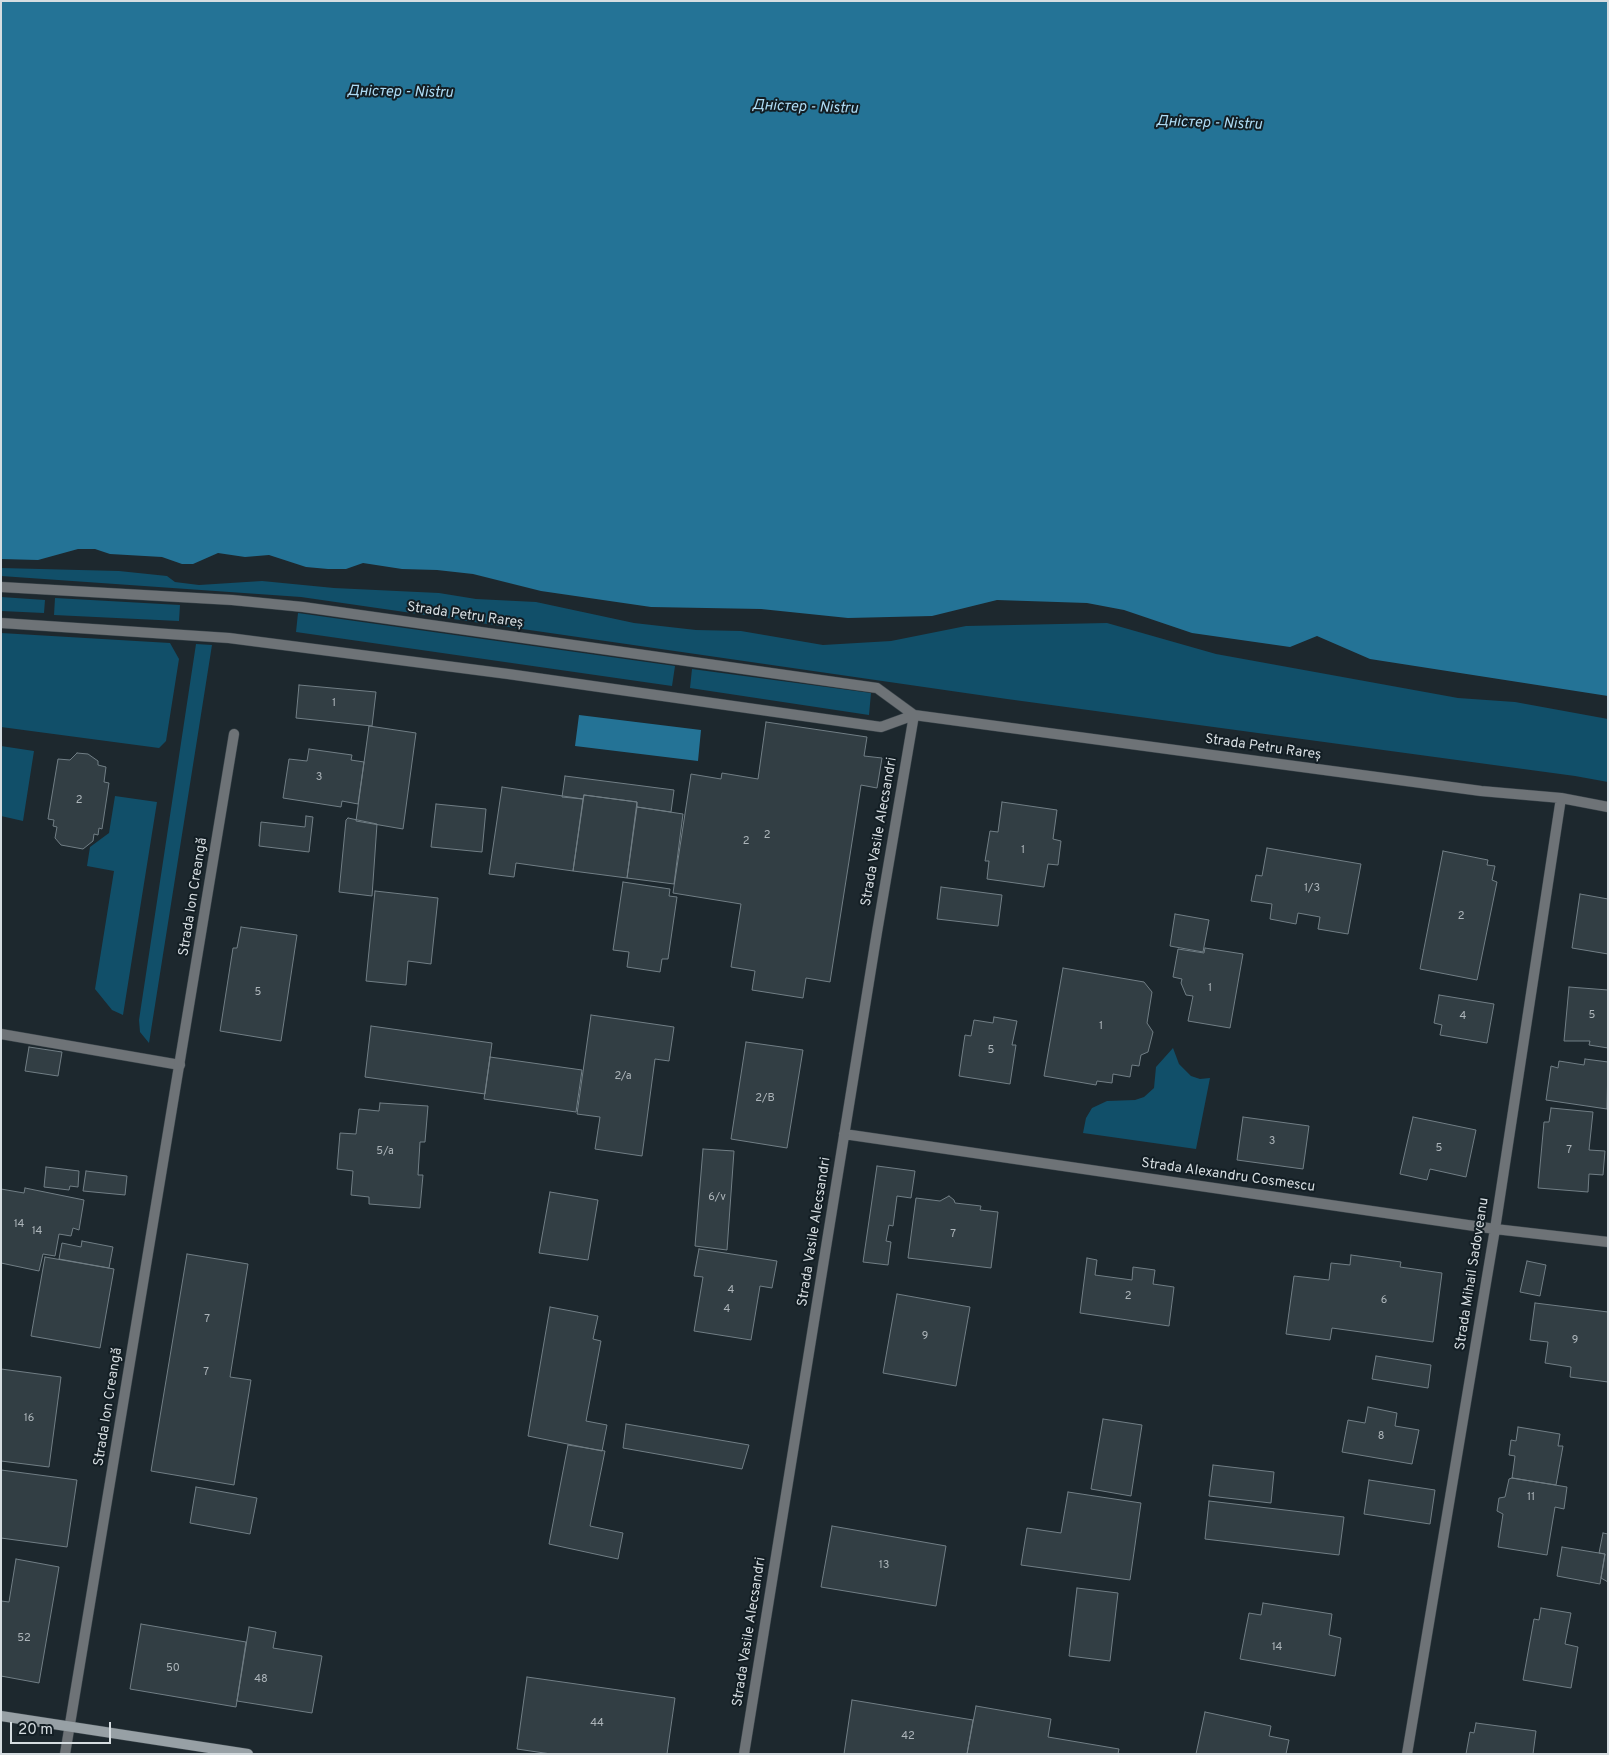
<!DOCTYPE html>
<html>
<head>
<meta charset="utf-8">
<style>
	body { margin:0 }
	#map { position:relative; width:1609px; height:1755px; overflow:hidden; background:#1d282e; font-family:Overpass,sans-serif }
	canvas { display:block }
	.frame { position:absolute; inset:0; border:2px solid #d6dde1; pointer-events:none }
	.scale { position:absolute; left:10px; top:1722px; width:101px; height:22px; box-sizing:border-box; border:2px solid #d6dde1; border-top:0; padding-left:6px; font-size:15px; line-height:18px; white-space:nowrap; color:#d6dde1; -webkit-text-stroke:4px #131e24; paint-order:stroke }
</style>
</head>
<body>
<div id="map">
<canvas width="1609" height="1755"></canvas>
<div class="frame"></div>
<div class="scale">20 m</div>
</div>
<script>
const g = document.querySelector('canvas').getContext('2d');
g.lineJoin = 'round';
function fill(path, color) { g.fillStyle = color; g.fill(path, 'evenodd'); }
const shape = rows => new Path2D(rows.map(r => 'M' + r).join(''));
function trace(path, color, width, dash) { g.strokeStyle = color; g.lineWidth = width; g.lineCap = dash ? 'butt' : 'round'; g.setLineDash(dash || []); g.stroke(path); }
function write(font, color, halo, rows, align = 'center') {
  g.font = font + ' Overpass,sans-serif'; g.lineWidth = 4; g.setLineDash([]); g.textBaseline = 'middle'; g.strokeStyle = halo; g.fillStyle = color; for (const [text, x, y, turn = 0] of rows) {
    g.save(); g.translate(x, y); g.rotate((+turn || 0) * Math.PI / 180); g.textAlign = isNaN(turn) ? turn : align; if (halo) g.strokeText(text, 0, 0); g.fillText(text, 0, 0); g.restore();
  }
}
const green = shape([
	[1,568,119,571,167,576,175,582,199,585,262,581,334,588,439,593,476,599,536,602,634,623,696,630,741,631,823,645,891,641,966,626,1107,623,1216,654,1458,698,1515,702,1608,719,1608,782,1575,776,1007,699,301,597,1,576],
	[1,597,45,600,44,613,1,611],
	[55,598,180,605,179,621,54,615],
	[298,613,675,666,672,686,296,632],
	[1,633,170,643,179,659,166,741,159,748,1,727],
	[196,644,212,645,149,1043,140,1032,139,1020],
	[692,669,871,693,869,715,690,688],
	[1,746,34,751,23,821,1,816],
	[115,796,157,802,123,1015,112,1010,95,989,114,871,87,866,90,847,109,833],
	[1173,1048,1179,1064,1191,1076,1200,1079,1210,1078,1196,1149,1083,1133,1086,1118,1092,1108,1107,1101,1135,1100,1144,1097,1154,1088,1156,1067]
]);
const water = shape([
	[1,1,1608,1,1608,696,1370,659,1317,636,1290,647,1192,633,1124,610,1087,603,997,600,932,616,848,618,761,609,651,607,541,591,473,574,437,570,402,569,363,563,346,569,328,569,306,567,269,555,245,557,218,553,193,564,182,564,162,557,110,554,95,549,78,549,38,560,1,559],
	[579,715,701,730,698,761,575,746]
]);
const building = shape([
	[299,685,376,692,372,726,296,718,299,685],
	[766,722,867,737,864,756,882,758,877,788,861,785,830,982,806,978,803,998,752,990,755,971,731,967,741,904,673,893,691,774,721,779,722,773,758,779,766,722],
	[369,726,416,733,403,829,356,821,369,726],
	[309,749,352,755,351,760,364,762,358,804,342,801,341,807,283,798,289,759,307,761,309,749],
	[77,753,88,754,98,761,98,765,106,767,104,782,109,783,102,829,99,828,98,835,94,834,93,841,83,849,61,845,55,838,57,827,53,826,54,820,48,819,58,759,70,760,77,753],
	[565,776,674,790,671,812,637,807,637,802,584,795,583,799,562,797,565,776],
	[502,787,583,799,573,871,516,863,514,877,489,874,502,787],
	[584,795,637,802,627,878,573,871,584,795],
	[1002,802,1057,810,1053,839,1061,841,1058,865,1048,864,1044,887,987,879,989,861,985,861,990,831,998,832,1002,802],
	[436,804,486,809,482,852,431,847,436,804],
	[637,807,683,814,674,884,627,878,637,807],
	[306,816,313,817,309,852,259,846,261,822,305,827,306,816],
	[348,818,377,824,372,896,339,892,346,820,348,818],
	[1267,848,1361,864,1348,934,1318,929,1320,917,1298,913,1296,924,1270,919,1272,904,1251,901,1256,875,1262,876,1267,848],
	[1443,851,1488,860,1487,865,1495,866,1492,880,1497,882,1477,980,1420,969,1443,851],
	[623,882,670,889,669,896,677,897,668,959,662,959,660,972,627,967,629,952,613,950,623,882],
	[941,887,1002,895,998,926,937,919,941,887],
	[375,891,438,898,431,964,408,961,406,985,366,981,375,891],
	[1580,894,1608,899,1608,954,1572,948,1580,894],
	[1175,914,1209,920,1203,952,1170,946,1175,914],
	[241,927,297,935,281,1041,220,1031,233,948,237,948,241,927],
	[1205,948,1243,954,1230,1028,1188,1021,1193,996,1186,995,1181,983,1182,979,1173,977,1178,949,1204,953,1205,948],
	[1063,968,1144,982,1152,992,1147,1023,1153,1032,1148,1052,1141,1055,1139,1066,1132,1065,1130,1077,1113,1074,1112,1083,1097,1081,1096,1085,1044,1076,1063,968],
	[1569,987,1608,990,1608,1048,1589,1045,1590,1041,1564,1041,1569,987],
	[1439,995,1494,1004,1487,1043,1440,1035,1442,1025,1434,1023,1439,995],
	[591,1015,674,1027,669,1061,655,1059,642,1156,595,1149,600,1117,577,1114,591,1015],
	[994,1017,1017,1021,1012,1045,1016,1045,1010,1084,959,1076,965,1035,971,1036,974,1020,993,1023,994,1017],
	[371,1026,492,1043,485,1094,365,1077,371,1026],
	[746,1042,803,1050,787,1148,731,1139,746,1042],
	[29,1047,62,1052,58,1076,25,1071,29,1047],
	[490,1057,582,1070,576,1112,484,1099,490,1057],
	[1585,1059,1608,1062,1607,1109,1546,1100,1551,1066,1558,1068,1559,1061,1584,1065,1585,1059],
	[380,1103,428,1106,425,1142,420,1142,418,1175,423,1175,420,1208,369,1204,369,1197,351,1195,353,1171,337,1169,340,1133,356,1134,359,1109,379,1111,380,1103],
	[1551,1108,1593,1112,1589,1150,1605,1151,1603,1175,1589,1174,1588,1192,1538,1188,1544,1122,1549,1122,1551,1108],
	[1243,1117,1309,1126,1303,1169,1237,1160,1243,1117],
	[1413,1117,1476,1130,1466,1177,1430,1169,1427,1180,1400,1174,1413,1117],
	[703,1149,734,1151,727,1250,695,1246,703,1149],
	[877,1166,915,1171,911,1198,897,1196,893,1226,889,1225,886,1241,891,1242,888,1265,863,1262,877,1166],
	[46,1167,79,1171,78,1187,70,1186,69,1190,44,1187,46,1167],
	[86,1171,127,1176,125,1195,83,1191,86,1171],
	[25,1188,84,1200,79,1230,73,1228,71,1236,59,1234,55,1256,43,1254,39,1271,1,1263,1,1189,24,1193,25,1188],
	[550,1192,598,1200,588,1260,539,1253,550,1192],
	[949,1196,954,1200,955,1203,981,1206,980,1210,998,1212,991,1268,908,1258,916,1198,940,1201,949,1196],
	[82,1241,113,1247,109,1268,59,1259,62,1243,81,1247,82,1241],
	[699,1249,777,1261,772,1288,760,1286,751,1340,694,1331,703,1277,694,1276,699,1249],
	[187,1254,248,1264,230,1377,251,1380,234,1485,151,1471,187,1254],
	[1351,1255,1401,1262,1400,1267,1442,1273,1433,1342,1332,1328,1330,1340,1286,1334,1294,1276,1329,1280,1331,1263,1350,1265,1351,1255],
	[45,1257,114,1269,100,1348,31,1336,45,1257],
	[1087,1258,1097,1260,1095,1275,1132,1280,1133,1267,1155,1270,1153,1284,1174,1287,1169,1326,1080,1313,1087,1258],
	[1527,1261,1546,1265,1540,1296,1520,1292,1527,1261],
	[897,1294,970,1307,956,1386,883,1373,897,1294],
	[1535,1303,1608,1312,1608,1382,1570,1377,1571,1367,1545,1363,1548,1342,1530,1340,1535,1303],
	[550,1307,598,1316,593,1339,601,1341,586,1421,607,1425,602,1451,528,1436,550,1307],
	[1376,1356,1431,1365,1428,1388,1372,1379,1376,1356],
	[1,1369,61,1377,49,1467,1,1461,1,1369],
	[1368,1407,1397,1413,1395,1426,1419,1430,1412,1464,1342,1452,1348,1420,1365,1423,1368,1407],
	[1103,1419,1142,1425,1131,1496,1091,1489,1103,1419],
	[626,1424,749,1445,742,1469,623,1448,626,1424],
	[1518,1427,1560,1434,1558,1446,1563,1446,1556,1485,1512,1478,1515,1456,1509,1455,1511,1440,1516,1441,1518,1427],
	[568,1445,605,1451,590,1526,623,1533,618,1559,549,1544,568,1445],
	[1213,1465,1274,1472,1271,1503,1209,1496,1213,1465],
	[1,1470,77,1480,67,1547,1,1538,1,1470],
	[1512,1478,1567,1487,1564,1509,1555,1507,1547,1555,1498,1547,1503,1514,1497,1511,1499,1498,1505,1497,1509,1479,1512,1478],
	[1369,1480,1435,1490,1430,1524,1364,1514,1369,1480],
	[196,1487,257,1498,250,1534,190,1523,196,1487],
	[1068,1492,1141,1503,1130,1580,1021,1565,1027,1528,1061,1533,1068,1492],
	[1209,1501,1344,1517,1339,1555,1205,1539,1209,1501],
	[832,1526,946,1546,936,1606,821,1587,832,1526],
	[1603,1533,1608,1534,1608,1582,1601,1578,1605,1554,1599,1553,1603,1533],
	[1562,1547,1605,1554,1600,1584,1557,1576,1562,1547],
	[16,1559,59,1567,39,1683,1,1676,1,1601,9,1602,16,1559],
	[1077,1588,1118,1593,1110,1661,1069,1656,1077,1588],
	[1263,1603,1332,1614,1329,1635,1341,1638,1335,1676,1240,1659,1249,1613,1261,1615,1263,1603],
	[1541,1608,1571,1613,1565,1644,1578,1647,1571,1688,1523,1680,1534,1619,1539,1620,1541,1608],
	[141,1624,246,1642,236,1707,130,1689,141,1624],
	[249,1627,276,1632,273,1648,322,1656,312,1713,237,1701,249,1627],
	[527,1677,675,1698,667,1754,551,1754,517,1749,527,1677],
	[852,1700,973,1720,967,1754,844,1754,852,1700],
	[976,1706,1051,1719,1048,1737,1119,1749,1118,1754,967,1754,976,1706],
	[1205,1712,1271,1726,1269,1736,1289,1740,1286,1754,1196,1754,1205,1712],
	[1476,1723,1536,1731,1533,1754,1466,1754,1470,1732,1474,1733,1476,1723]
]);
const lane = shape([
	[1,1034,180,1065]
]);
const street = shape([
	[1,587,232,600,303,607,637,654,877,688,914,715],
	[1,623,229,638,508,674,881,727,914,715,1481,791,1561,798,1608,807],
	[844,1134,1495,1229,1608,1242],
	[65,1754,234,734],
	[744,1754,877,932,914,715],
	[1407,1754,1495,1229,1561,798]
]);
const secondary = shape([
	[1,1716,248,1754]
]);
const numberNames = [
	["1",334,704],
	["3",319,778],
	["2",79,801],
	["2",767,836],
	["2",746,842],
	["1",1023,851],
	["1/3",1312,889],
	["2",1461,917],
	["1",1210,989],
	["5",258,993],
	["5",1592,1016],
	["4",1463,1017],
	["1",1101,1027],
	["5",991,1051],
	["2/a",623,1077],
	["2/B",765,1099],
	["3",1272,1142],
	["5",1439,1149],
	["7",1569,1151],
	["5/a",385,1152],
	["6/v",717,1198],
	["14",19,1225],
	["14",37,1232],
	["7",953,1235],
	["4",731,1291],
	["2",1128,1297],
	["6",1384,1301],
	["4",727,1310],
	["7",207,1320],
	["9",925,1337],
	["9",1575,1341],
	["7",206,1373],
	["16",29,1419],
	["8",1381,1437],
	["11",1531,1498],
	["13",884,1566],
	["52",24,1639],
	["14",1277,1648],
	["50",173,1669],
	["48",261,1680],
	["44",597,1724],
	["42",908,1737]
];
const streetNames = [
	["Strada Petru Rareș",465,616,8],
	["Strada Petru Rareș",1263,748,8],
	["Strada Vasile Alecsandri",880,832,-80],
	["Strada Ion Creangă",194,897,-81],
	["Strada Alexandru Cosmescu",1228,1176,8],
	["Strada Vasile Alecsandri",815,1232,-81],
	["Strada Mihail Sadoveanu",1473,1274,-81],
	["Strada Ion Creangă",109,1407,-81],
	["Strada Vasile Alecsandri",750,1632,-81]
];
const waterNames = [
	["Дністер - Nistru",400,93,1],
	["Дністер - Nistru",805,108,2],
	["Дністер - Nistru",1209,124,2]
];
fill(green, '#114f69');
fill(water, '#247396');
fill(building, '#323e44');
trace(building, '#717e85', 1);
trace(lane, '#3b454b', 11);
trace(street, '#3b454b', 11);
trace(secondary, '#3b454b', 11);
trace(lane, '#6e7377', 10);
trace(street, '#6e7377', 10);
trace(secondary, '#97a0a5', 10);
write('11px', '#adb5ba', null, numberNames);
write('14px', '#d6dde1', '#131e24', streetNames);
write('italic 15px', '#aedbf4', '#131e24', waterNames);
</script>
</body>
</html>
